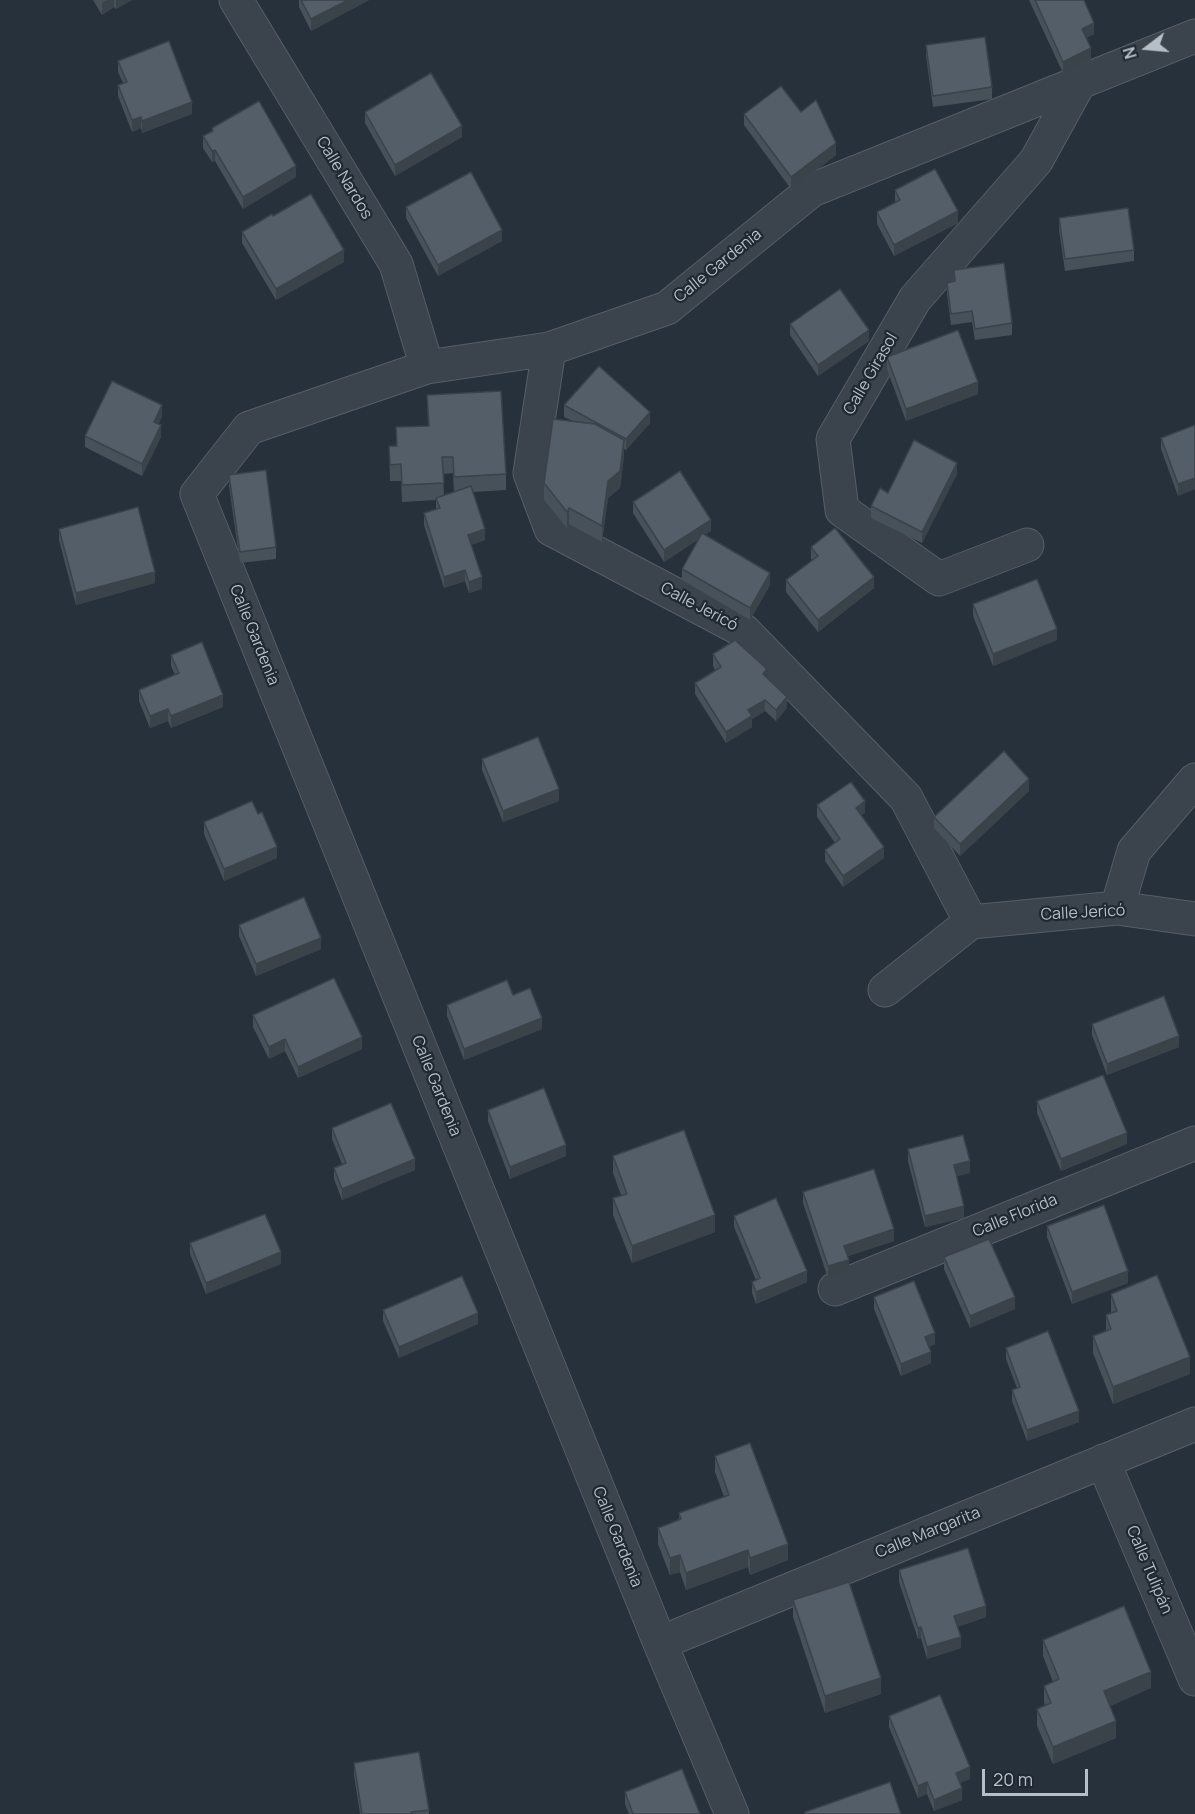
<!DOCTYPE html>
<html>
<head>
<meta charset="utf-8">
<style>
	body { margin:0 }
	#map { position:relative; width:1195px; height:1814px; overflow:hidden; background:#27313b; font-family:Manrope,sans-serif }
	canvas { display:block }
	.north { position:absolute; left:1117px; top:18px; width:60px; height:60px; -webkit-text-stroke:4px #202831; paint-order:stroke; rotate:254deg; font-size:16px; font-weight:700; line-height:24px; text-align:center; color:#b6bec7 }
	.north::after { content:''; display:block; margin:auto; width:21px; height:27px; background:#b6bec7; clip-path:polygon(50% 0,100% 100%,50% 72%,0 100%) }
	.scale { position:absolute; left:982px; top:1769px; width:106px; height:27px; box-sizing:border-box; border:3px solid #b6bec7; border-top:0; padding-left:8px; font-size:18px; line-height:21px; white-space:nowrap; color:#b6bec7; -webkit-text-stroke:4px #202831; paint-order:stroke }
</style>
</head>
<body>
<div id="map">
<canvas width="1195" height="1814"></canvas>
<div class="north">N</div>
<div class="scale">20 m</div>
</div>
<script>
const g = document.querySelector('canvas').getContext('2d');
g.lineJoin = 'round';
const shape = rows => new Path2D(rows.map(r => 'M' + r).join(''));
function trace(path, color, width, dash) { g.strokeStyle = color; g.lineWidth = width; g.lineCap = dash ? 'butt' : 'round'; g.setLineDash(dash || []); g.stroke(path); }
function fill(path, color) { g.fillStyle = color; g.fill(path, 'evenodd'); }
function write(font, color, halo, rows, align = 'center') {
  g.font = font + ' Manrope,sans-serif'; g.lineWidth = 4.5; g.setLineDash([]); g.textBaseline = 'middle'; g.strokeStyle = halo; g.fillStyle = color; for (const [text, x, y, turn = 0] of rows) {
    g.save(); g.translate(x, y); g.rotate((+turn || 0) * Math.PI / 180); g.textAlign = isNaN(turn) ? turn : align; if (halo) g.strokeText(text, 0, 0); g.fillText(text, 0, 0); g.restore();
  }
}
const street = shape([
	[236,0,396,264,427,367],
	[549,349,530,473,551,529,744,631,906,798,971,922],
	[1027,545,939,579,842,510,833,439,915,299,1036,161,1079,83],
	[1117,908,1134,851,1195,780],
	[885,990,971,922,1117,908,1195,919],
	[835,1289,1195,1143],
	[1103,1461,1195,1679],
	[660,1643,1195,1424],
	[732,1814,660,1643,197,494,249,428,427,367,549,349,667,308,812,190,1195,36]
]);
const wall = shape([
	[93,0,132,0,116,9,114,7,102,15],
	[299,0,369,0,311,31,299,7],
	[1029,0,1084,0,1094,34,1086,38,1091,60,1063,73],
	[926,45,992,87,992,99,933,107,926,56],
	[118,61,192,114,142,133,141,128,132,132,118,96,118,85,123,83,118,72],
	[365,112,462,137,395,176,365,123],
	[801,112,836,155,791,189,744,125,744,114],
	[212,128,296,177,243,209,215,161,212,162,203,148,203,136,212,131],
	[895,190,958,223,894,256,877,224,877,212,895,202],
	[406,207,502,241,438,276,406,218],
	[273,216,344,262,276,300,242,243,242,232],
	[1059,218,1134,250,1134,261,1065,271,1059,230],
	[954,270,1012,323,1012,335,975,340,972,322,951,325,947,294,947,283,954,282],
	[790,324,869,341,818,376,790,335],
	[887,357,978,394,906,421,887,369],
	[427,395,506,474,506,490,473,492,485,540,471,545,482,589,469,593,465,581,444,588,424,525,424,513,436,509,436,500,402,502,401,481,390,481,389,446,396,446,396,427,428,426],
	[453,473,454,492,444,495,443,474],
	[564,405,650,423,626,450,624,449,624,456,620,488,608,498,602,542,569,524,567,528,544,500,544,483,573,421,564,417],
	[162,417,158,424,161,437,142,476,85,447,85,436],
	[1195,425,1195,489,1178,496,1161,449,1161,438],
	[957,474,922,543,871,518,871,506,888,493],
	[229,475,276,547,276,559,240,563,229,486],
	[633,502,711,531,705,535,770,585,750,620,682,580,682,569,699,539,664,562,633,513],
	[59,529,155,583,76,605,59,540],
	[811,547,874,588,818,632,786,592,786,580,813,560,811,559],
	[973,604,1057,640,993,666,973,616],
	[713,654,767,678,787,708,776,721,765,711,752,719,752,727,726,743,695,694,695,683,715,670,713,666],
	[171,655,223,707,171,728,168,721,150,728,139,701,139,690,175,675,171,666],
	[482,759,559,801,503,822,482,770],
	[1029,791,960,856,934,828,934,817],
	[817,805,865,813,861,815,884,858,843,887,825,861,825,850,835,843,817,817],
	[258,814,277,858,224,881,204,834,204,822],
	[239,925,321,949,256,976,239,936],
	[513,995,542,1029,464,1060,447,1016,447,1005],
	[253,1015,362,1049,298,1078,285,1051,269,1059,253,1027],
	[1092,1024,1179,1047,1107,1075,1092,1035],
	[1037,1101,1127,1144,1061,1171,1037,1113],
	[488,1110,566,1156,510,1179,488,1121],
	[332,1128,415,1170,342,1200,334,1179,334,1168,342,1164,332,1139],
	[908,1149,970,1173,957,1176,964,1218,925,1227,908,1161],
	[613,1156,715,1232,632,1263,613,1215,613,1198,621,1195,613,1173],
	[803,1192,894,1241,848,1256,849,1271,828,1278,803,1203],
	[734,1216,807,1282,756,1304,752,1293,752,1282,756,1280,734,1227],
	[1047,1226,1128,1283,1072,1304,1047,1237],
	[190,1243,281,1264,206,1294,190,1254],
	[944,1257,1015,1309,970,1328,944,1269],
	[1111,1294,1190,1374,1113,1404,1093,1353,1093,1336,1106,1331,1106,1315,1111,1313],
	[874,1297,935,1344,929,1347,931,1363,901,1376,874,1309],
	[383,1310,478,1324,399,1358,383,1321],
	[1006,1348,1079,1422,1027,1441,1012,1401,1012,1390,1017,1388,1006,1359],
	[715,1456,788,1560,750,1575,748,1567,686,1590,680,1572,670,1575,658,1544,658,1528,679,1519,679,1513,724,1497,715,1472],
	[899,1570,986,1617,957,1627,961,1648,927,1659,921,1638,918,1639,899,1582],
	[793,1600,881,1694,825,1713,793,1617],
	[1043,1640,1151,1688,1110,1706,1116,1738,1053,1764,1037,1726,1037,1709,1045,1705,1044,1702,1044,1686,1053,1682,1043,1656],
	[889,1716,970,1779,960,1783,962,1800,934,1811,927,1794,918,1798,889,1727],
	[354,1763,429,1810,429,1814,360,1814,354,1775],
	[625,1792,700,1814,629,1814,625,1804]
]);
const shadedWall = shape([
	[107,0,114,0,114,7,102,15,102,3],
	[116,0,132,0,116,9],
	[348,0,369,0,311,31,311,19],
	[1094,23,1094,34,1082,40,1082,29],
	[1091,48,1091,60,1063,73,1063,62],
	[192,102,192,114,142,133,142,121],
	[141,117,141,128,132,132,132,120],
	[462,126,462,137,395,176,395,165],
	[836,143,836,155,791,189,791,177],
	[215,150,215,161,212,162,212,151],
	[296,166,296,177,243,209,243,197],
	[958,211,958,223,894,256,894,245],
	[502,230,502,241,438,276,438,265],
	[344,250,344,262,276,300,276,289],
	[869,330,869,341,818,376,818,365],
	[978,382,978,394,906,421,906,409],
	[162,405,162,417,154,433,154,422],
	[650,412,650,423,626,450,626,439],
	[161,425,161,437,142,476,142,464],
	[624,440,624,456,620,488,608,498,602,542,602,526,608,481],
	[957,463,957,474,922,543,922,532],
	[1195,478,1195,489,1178,496,1178,484],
	[569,508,569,524,567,528,567,512],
	[711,520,711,531,664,562,664,550],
	[485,529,485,540,468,546,468,535],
	[465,570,465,581,444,588,444,577],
	[155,572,155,583,76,605,76,593],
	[770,573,770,585,750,620,750,608],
	[482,577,482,589,469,593,469,582],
	[874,577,874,588,818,632,818,620],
	[1057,629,1057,640,993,666,993,654],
	[767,669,767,680,763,674],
	[223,695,223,707,171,728,171,716],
	[787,697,787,708,776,721,776,710],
	[765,700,765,711,752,719,752,727,726,743,726,732,748,710],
	[168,709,168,721,150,728,150,716],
	[1029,779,1029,791,960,856,960,844],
	[559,789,559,801,503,822,503,811],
	[865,801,865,813,856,819,856,808],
	[277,847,277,858,224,881,224,869],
	[884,847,884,858,843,887,843,876],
	[321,938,321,949,256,976,256,964],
	[542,1018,542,1029,464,1060,464,1049],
	[1179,1036,1179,1047,1107,1075,1107,1064],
	[362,1037,362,1049,298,1078,298,1067],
	[285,1039,285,1051,269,1059,269,1047],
	[1127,1133,1127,1144,1061,1171,1061,1159],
	[566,1145,566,1156,510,1179,510,1167],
	[415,1159,415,1170,342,1200,342,1189],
	[970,1161,970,1173,954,1177,954,1165],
	[964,1206,964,1218,925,1227,925,1216],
	[715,1215,715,1232,632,1263,632,1246],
	[894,1229,894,1241,844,1257,844,1246],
	[281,1252,281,1264,206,1294,206,1283],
	[849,1260,849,1271,828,1278,828,1266],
	[807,1271,807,1282,756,1304,756,1292],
	[1128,1271,1128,1283,1072,1304,1072,1292],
	[1015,1297,1015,1309,970,1328,970,1316],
	[478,1313,478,1324,399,1358,399,1347],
	[935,1333,935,1344,925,1349,925,1337],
	[931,1352,931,1363,901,1376,901,1364],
	[1190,1357,1190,1374,1113,1404,1113,1387],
	[1079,1411,1079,1422,1027,1441,1027,1430],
	[788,1544,788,1560,750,1575,750,1558],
	[748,1550,748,1567,686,1590,686,1573],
	[680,1555,680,1572,670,1575,670,1558],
	[986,1606,986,1617,954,1628,954,1616],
	[921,1627,921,1638,918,1639,918,1628],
	[961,1637,961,1648,927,1659,927,1647],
	[1151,1672,1151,1688,1104,1708,1104,1691],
	[881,1678,881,1694,825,1713,825,1696],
	[1116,1721,1116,1738,1053,1764,1053,1747],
	[970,1767,970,1779,956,1784,956,1773],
	[927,1782,927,1794,918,1798,918,1786],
	[962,1788,962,1800,934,1811,934,1800]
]);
const building = shape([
	[301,0,348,0,311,19,301,0],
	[1035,0,1084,0,1094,23,1082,29,1091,48,1063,62,1035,0],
	[985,37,992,87,933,96,926,45,985,37],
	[169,41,192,102,142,121,141,117,132,120,118,85,127,82,118,61,169,41],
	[431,73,462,126,395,165,365,112,431,73],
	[781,86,801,112,816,100,836,143,791,177,744,114,781,86],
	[259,101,296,166,243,197,215,150,212,151,203,136,213,131,212,128,259,101],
	[935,169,958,211,894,245,877,212,900,200,895,190,935,169],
	[471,172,502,230,438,265,406,207,471,172],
	[311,194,344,250,276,289,242,232,272,214,273,216,311,194],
	[1128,208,1134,250,1065,259,1059,218,1128,208],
	[1004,263,1012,323,975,329,972,311,951,314,947,283,955,281,954,270,1004,263],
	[840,289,869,330,818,365,790,324,840,289],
	[958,330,978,382,906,409,887,357,958,330],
	[599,366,650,412,626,439,564,405,599,366],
	[112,381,162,405,154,422,161,425,142,464,85,436,112,381],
	[501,391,506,474,454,477,453,457,442,457,444,483,402,485,401,464,390,465,389,446,397,446,396,427,429,426,427,395,501,391],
	[553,419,595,424,624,440,620,471,608,481,602,526,569,508,567,512,544,483,553,419],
	[1195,425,1195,478,1178,484,1161,438,1195,425],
	[914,440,957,463,922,532,871,506,880,488,888,493,914,440],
	[266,470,276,547,240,552,229,475,266,470],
	[680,471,711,520,664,550,633,502,680,471],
	[471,486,485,529,468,535,482,577,469,582,465,570,444,577,424,513,440,508,436,498,471,486],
	[138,507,155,572,76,593,59,529,138,507],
	[835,528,874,577,818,620,786,580,818,556,811,547,835,528],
	[702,533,770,573,750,608,682,569,702,533],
	[1037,579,1057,629,993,654,973,604,1037,579],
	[735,640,767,669,763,674,787,697,776,710,765,700,748,710,752,716,726,732,695,683,721,667,713,654,735,640],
	[202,642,223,695,171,716,168,709,150,716,139,690,179,673,171,655,202,642],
	[538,737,559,789,503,811,482,759,538,737],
	[1004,751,1029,779,960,844,934,817,1004,751],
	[851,782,865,801,856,808,884,847,843,876,825,850,840,839,817,805,851,782],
	[252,801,258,814,262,812,277,847,224,869,204,822,252,801],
	[304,897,321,938,256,964,239,925,304,897],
	[334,978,362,1037,298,1067,285,1039,269,1047,253,1015,334,978],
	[507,980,513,995,530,988,542,1018,464,1049,447,1005,507,980],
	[1164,996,1179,1036,1107,1064,1092,1024,1164,996],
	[1103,1075,1127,1133,1061,1159,1037,1101,1103,1075],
	[544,1088,566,1145,510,1167,488,1110,544,1088],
	[391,1103,415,1159,342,1189,334,1168,346,1163,332,1128,391,1103],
	[684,1130,715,1215,632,1246,613,1198,627,1194,613,1156,684,1130],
	[963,1135,970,1161,954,1165,964,1206,925,1216,908,1149,963,1135],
	[874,1169,894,1229,844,1246,849,1260,828,1266,803,1192,874,1169],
	[776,1198,807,1271,756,1292,752,1282,760,1278,734,1216,776,1198],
	[1104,1205,1128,1271,1072,1292,1047,1226,1104,1205],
	[265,1214,281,1252,206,1283,190,1243,265,1214],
	[989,1239,1015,1297,970,1316,944,1257,989,1239],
	[1157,1275,1190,1357,1113,1387,1093,1336,1111,1329,1106,1315,1117,1311,1111,1294,1157,1275],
	[462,1276,478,1313,399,1347,383,1310,462,1276],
	[914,1281,935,1333,925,1337,931,1352,901,1364,874,1297,914,1281],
	[1048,1331,1079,1411,1027,1430,1012,1390,1020,1387,1006,1348,1048,1331],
	[750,1443,788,1544,750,1558,748,1550,686,1573,680,1555,670,1558,658,1528,681,1519,679,1513,729,1495,715,1456,750,1443],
	[968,1548,986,1606,954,1616,961,1637,927,1647,921,1627,918,1628,899,1570,968,1548],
	[849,1582,881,1678,825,1696,793,1600,849,1582],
	[1124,1606,1151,1672,1104,1691,1116,1721,1053,1747,1037,1709,1051,1703,1044,1686,1059,1679,1043,1640,1124,1606],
	[940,1695,970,1767,956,1773,962,1788,934,1800,927,1782,918,1786,889,1716,940,1695],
	[419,1752,429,1810,411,1812,412,1814,362,1814,354,1763,419,1752],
	[682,1769,700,1814,633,1814,625,1792,682,1769],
	[890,1782,901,1814,805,1814,805,1812,890,1782]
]);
const streetNames = [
	["Calle Nardos",344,178,59],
	["Calle Gardenia",718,266,-39],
	["Calle Girasol",871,374,-60],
	["Calle Jericó",699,607,28],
	["Calle Gardenia",254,635,68],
	["Calle Jericó",1083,913,-3],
	["Calle Gardenia",436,1086,68],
	["Calle Florida",1015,1216,-22],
	["Calle Margarita",928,1533,-22],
	["Calle Gardenia",617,1537,68],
	["Calle Tulipán",1149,1570,67]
];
trace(street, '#565e67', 35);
trace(street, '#3b434c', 33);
fill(wall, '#47515a');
fill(shadedWall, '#3a424a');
fill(building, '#535e69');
trace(building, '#3a424a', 1.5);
write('16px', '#b6bec7', '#202831', streetNames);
</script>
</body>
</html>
